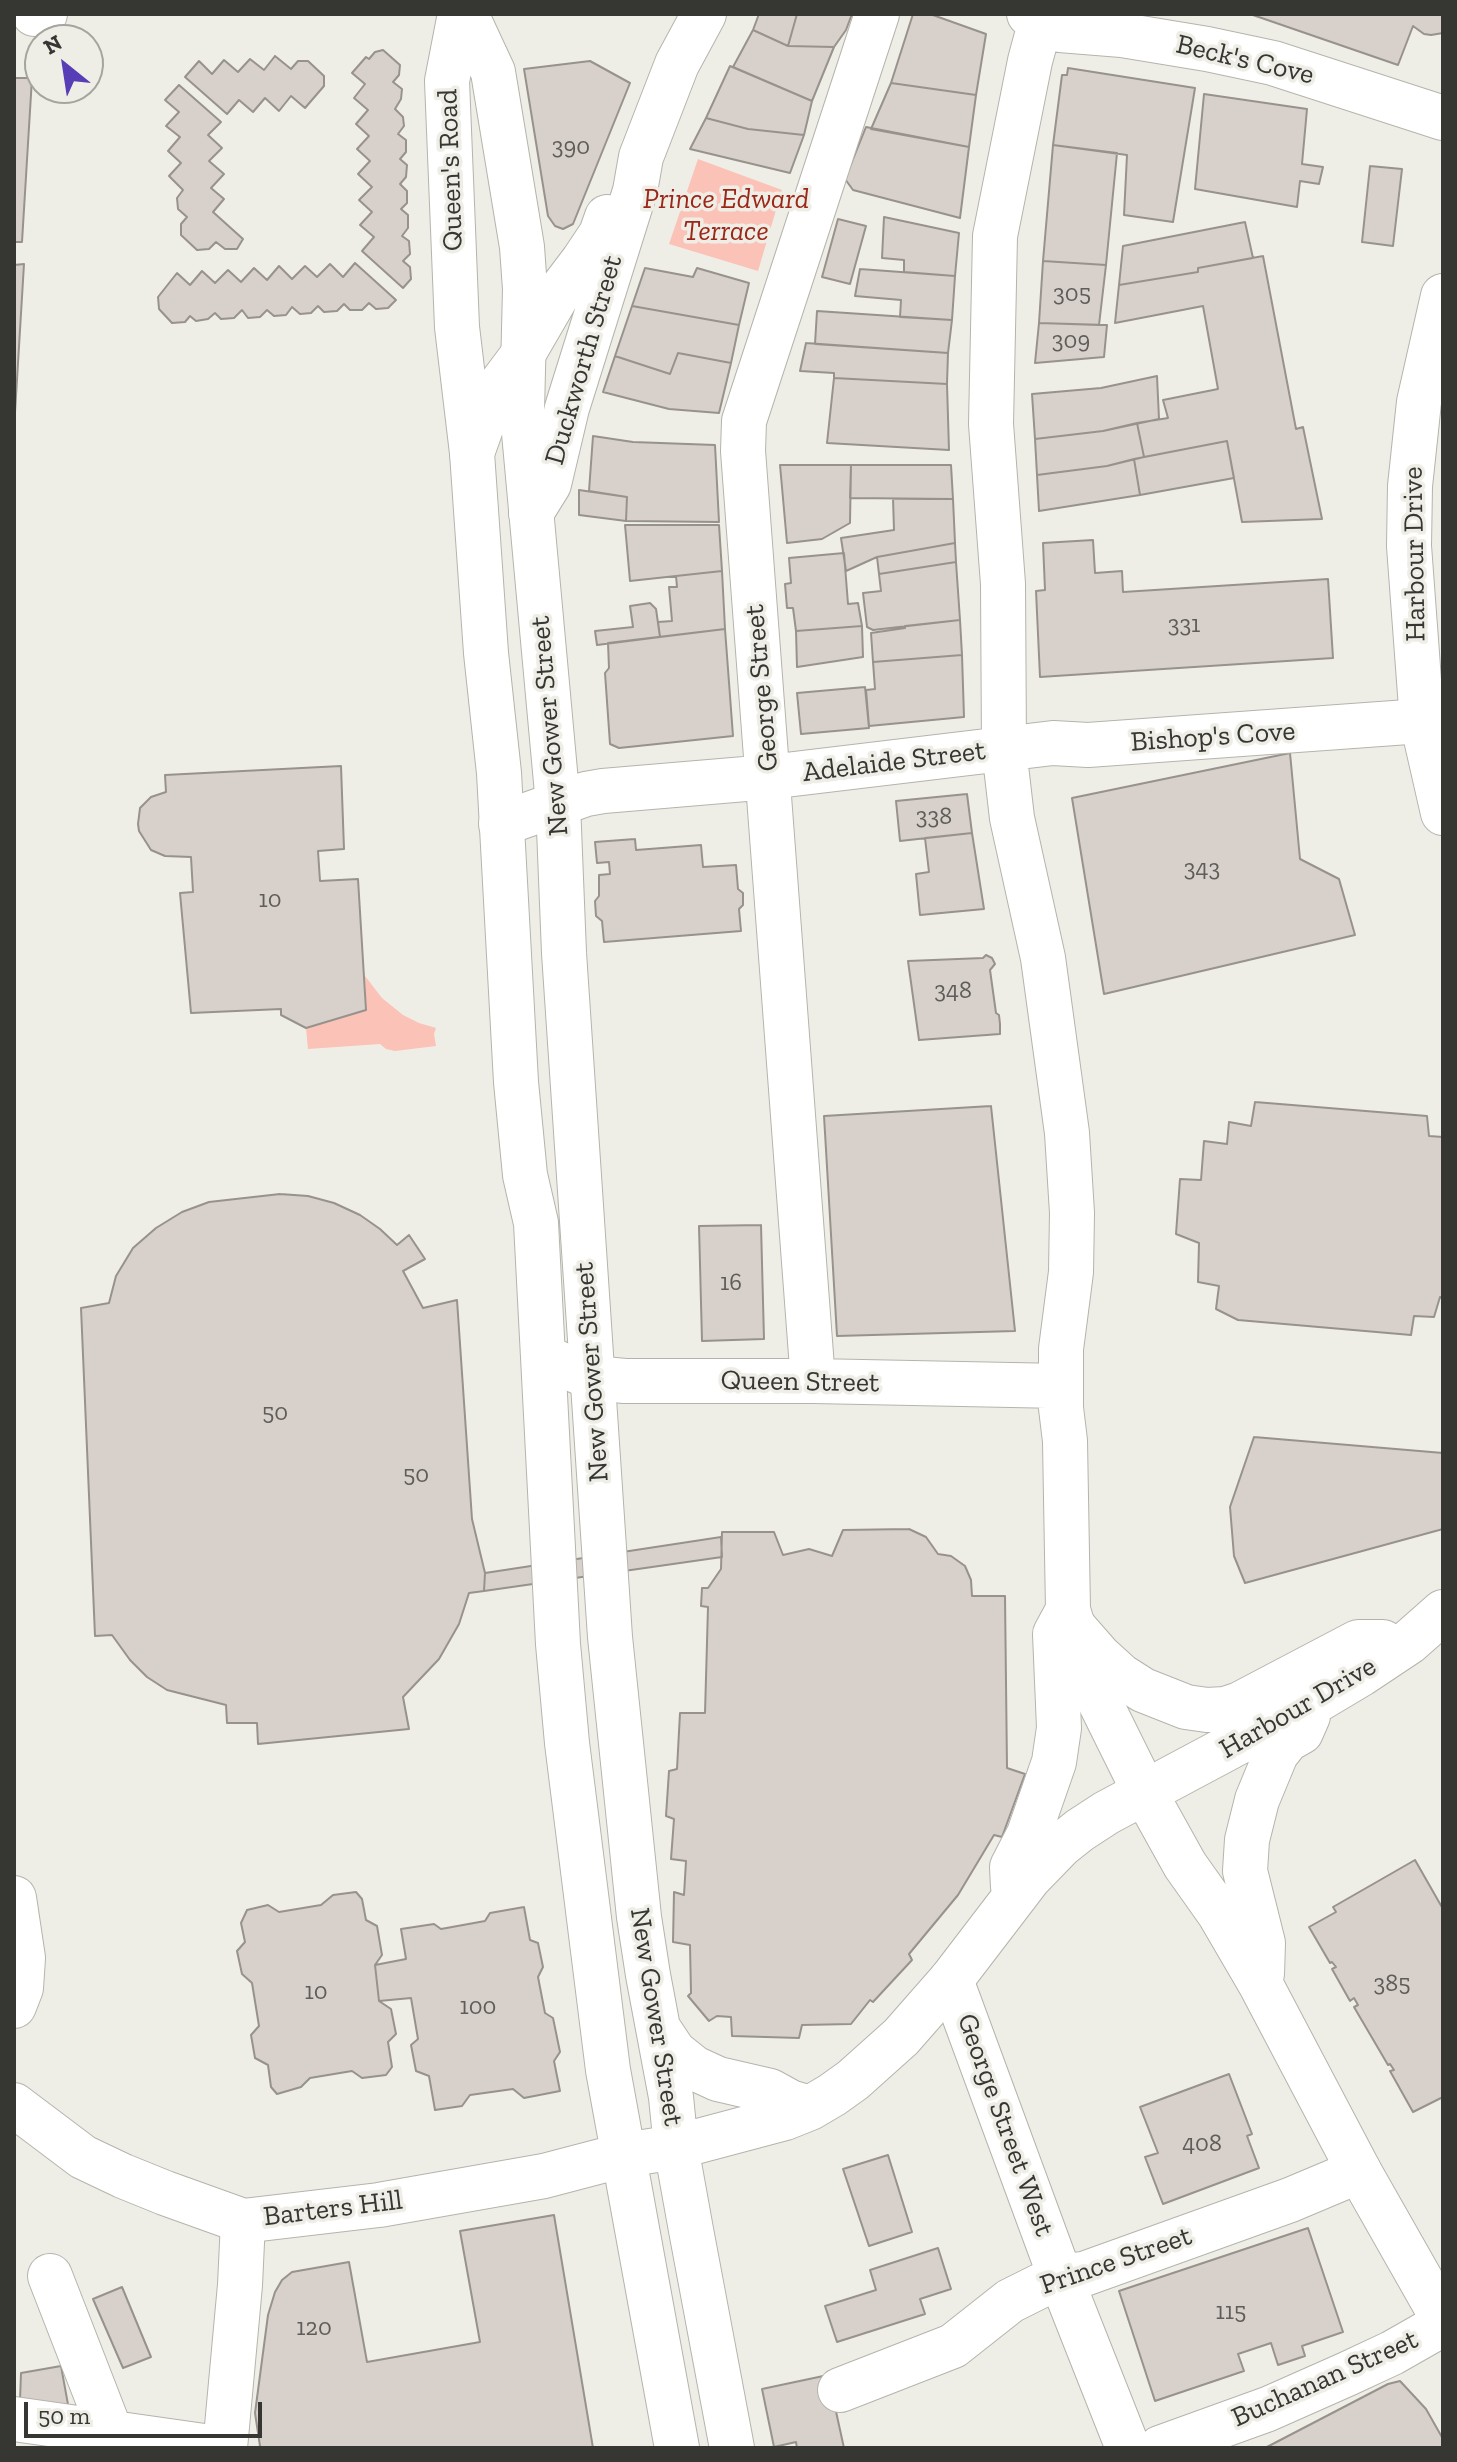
<!DOCTYPE html>
<html>
<head>
<meta charset="utf-8">
<style>
	body { margin:0 }
	#map { position:relative; width:1457px; height:2462px; overflow:hidden; background:#efeee6; font-family:"Zilla Slab",serif }
	canvas { display:block }
	.frame { position:absolute; inset:0; border:16px solid #363633; pointer-events:none }
	.north { position:absolute; left:24px; top:24px; width:80px; height:80px; box-sizing:border-box; background:#efeee6; border:2px solid #a5a49e; border-radius:50%; rotate:330deg; font-size:22px; font-weight:700; line-height:32px; text-align:center; color:#363633 }
	.north::after { content:''; display:block; margin:auto; width:28px; height:36px; background:#583eb6; clip-path:polygon(50% 0,100% 100%,50% 72%,0 100%) }
	.scale { position:absolute; left:24px; top:2402px; width:238px; height:36px; box-sizing:border-box; border:4px solid #363633; border-top:0; padding-left:10px; font-size:24px; line-height:28px; white-space:nowrap; color:#363633; -webkit-text-stroke:6px #efeee6; paint-order:stroke }
</style>
</head>
<body>
<div id="map">
<canvas width="1457" height="2462"></canvas>
<div class="frame"></div>
<div class="north">N</div>
<div class="scale">50 m</div>
</div>
<script>
const g = document.querySelector('canvas').getContext('2d');
g.lineJoin = 'round';
function fill(path, color) { g.fillStyle = color; g.fill(path, 'evenodd'); }
const shape = rows => new Path2D(rows.map(r => 'M' + r).join(''));
function trace(path, color, width, dash) { g.strokeStyle = color; g.lineWidth = width; g.lineCap = dash ? 'butt' : 'round'; g.setLineDash(dash || []); g.stroke(path); }
function write(font, color, halo, rows, align = 'center') {
  g.font = font + ' "Zilla Slab",serif'; g.lineWidth = 7; g.setLineDash([]); g.textBaseline = 'middle'; g.strokeStyle = halo; g.fillStyle = color; for (const [text, x, y, turn = 0] of rows) {
    g.save(); g.translate(x, y); g.rotate((+turn || 0) * Math.PI / 180); g.textAlign = isNaN(turn) ? turn : align; if (halo) g.strokeText(text, 0, 0); g.fillText(text, 0, 0); g.restore();
  }
}
const green = shape([
	[698,159,782,190,758,271,669,244],
	[365,976,382,998,403,1015,419,1023,436,1028,434,1034,436,1046,395,1051,386,1049,380,1044,308,1049,306,1028,366,1010]
]);
const building = shape([
	[759,14,797,14,788,46,753,30,759,14],
	[797,14,852,14,846,30,834,47,788,46,797,14],
	[913,14,930,14,986,34,976,95,891,83,913,14],
	[1250,14,1443,14,1443,33,1431,35,1424,34,1413,26,1398,65,1250,14],
	[753,30,788,46,834,47,812,101,733,67,753,30],
	[383,50,400,65,399,75,393,82,402,89,401,99,395,109,403,117,404,126,398,134,406,140,406,152,400,159,407,165,406,177,400,184,407,191,407,203,401,209,408,215,408,228,402,236,409,241,410,254,403,261,410,267,411,279,403,288,362,251,374,237,360,225,372,212,359,200,372,187,358,174,370,161,357,149,369,136,356,124,368,110,354,98,365,84,352,73,366,57,369,59,375,52,383,50],
	[275,56,291,69,298,61,308,61,324,76,324,86,305,108,291,96,279,111,265,98,253,112,239,100,227,114,185,77,199,61,212,74,224,60,238,72,250,59,264,70,275,56],
	[590,61,630,83,573,224,563,229,555,226,548,216,524,69,590,61],
	[730,66,812,101,804,135,748,129,706,118,730,66],
	[1068,68,1195,88,1173,222,1124,215,1127,155,1053,145,1062,75,1067,75,1068,68],
	[14,78,32,78,22,242,14,242,14,78],
	[891,83,976,95,969,147,871,129,891,83],
	[179,85,221,122,208,135,222,148,209,161,224,174,211,188,224,199,213,212,243,239,237,249,225,249,216,242,209,249,197,250,181,235,181,224,187,217,178,209,177,198,183,190,169,176,181,163,168,151,180,137,166,126,179,112,165,100,179,85],
	[1204,94,1307,109,1302,164,1323,167,1319,184,1300,181,1297,207,1195,189,1204,94],
	[706,118,748,129,804,135,790,173,690,149,706,118],
	[866,127,969,147,960,218,853,190,845,179,866,127],
	[1053,145,1117,153,1106,265,1043,261,1053,145],
	[1370,166,1402,169,1393,246,1362,242,1370,166],
	[884,217,959,233,955,276,904,272,904,260,882,258,884,217],
	[838,219,866,226,850,284,822,277,838,219],
	[1245,222,1253,258,1198,268,1198,272,1119,285,1123,246,1245,222],
	[1263,256,1296,429,1303,427,1322,519,1242,522,1227,441,1144,457,1137,423,1168,418,1163,400,1218,389,1203,306,1115,323,1119,285,1198,272,1198,268,1263,256],
	[1043,261,1106,265,1099,325,1039,323,1043,261],
	[355,263,396,300,388,308,376,309,369,303,362,310,350,310,344,304,337,311,324,312,318,306,311,313,300,314,292,307,286,315,274,316,267,310,260,317,248,318,242,310,234,318,221,319,215,313,208,319,196,321,190,316,185,322,172,323,159,309,158,297,177,273,190,285,202,271,215,283,228,270,241,282,254,268,267,280,279,266,292,279,305,266,317,277,330,264,343,277,355,263],
	[24,264,14,429,14,265,24,264],
	[645,268,693,277,697,268,749,283,739,325,632,306,645,268],
	[860,269,955,276,952,320,900,317,901,300,855,296,860,269],
	[632,306,739,325,731,363,678,353,670,374,615,356,632,306],
	[817,311,952,320,948,353,815,344,817,311],
	[1039,323,1107,325,1104,357,1035,363,1039,323],
	[806,343,948,353,947,384,834,378,834,373,800,371,806,343],
	[678,353,731,363,719,413,669,409,603,392,615,356,670,374,678,353],
	[1157,376,1159,419,1103,431,1035,439,1032,394,1101,388,1157,376],
	[834,378,947,384,949,450,827,443,834,378],
	[1137,423,1144,457,1107,466,1037,475,1035,439,1103,431,1137,423],
	[593,436,633,442,715,445,719,522,626,521,627,497,589,491,593,436],
	[1227,441,1234,478,1140,495,1134,459,1227,441],
	[1134,459,1140,495,1039,511,1037,475,1107,466,1134,459],
	[780,465,851,465,850,523,822,539,787,543,780,465],
	[851,465,951,465,953,499,850,498,851,465],
	[579,490,627,497,626,521,579,515,579,490],
	[893,499,953,499,955,543,877,557,846,571,841,538,894,530,893,499],
	[625,525,719,525,722,571,630,581,625,525],
	[1093,540,1095,573,1122,571,1123,592,1328,579,1333,658,1040,677,1036,591,1045,590,1043,543,1093,540],
	[955,543,956,562,879,574,877,557,955,543],
	[844,553,848,604,858,603,862,626,796,631,793,608,787,608,785,584,791,583,789,558,844,553],
	[956,562,960,620,873,630,867,627,863,593,881,591,879,574,956,562],
	[722,571,725,629,660,637,658,622,672,621,669,587,677,587,676,576,722,571],
	[650,603,656,609,660,637,597,645,595,631,633,627,630,606,650,603],
	[960,620,962,655,873,662,871,633,905,628,905,626,960,620],
	[862,626,863,657,797,667,796,631,862,626],
	[725,629,733,736,619,748,610,744,605,673,609,668,608,643,725,629],
	[962,655,964,717,869,726,866,690,875,689,873,662,962,655],
	[865,687,869,728,801,734,797,693,865,687],
	[1290,753,1300,859,1339,879,1355,935,1104,994,1072,798,1290,753],
	[341,766,344,849,318,851,320,881,358,879,366,1010,306,1028,281,1015,281,1009,191,1013,180,893,193,892,191,857,165,856,151,850,139,831,138,824,140,808,151,797,166,792,165,775,341,766],
	[967,794,972,833,900,841,896,801,967,794],
	[972,833,984,909,920,915,916,874,929,872,925,838,972,833],
	[635,839,636,850,701,845,703,867,736,865,738,889,743,893,743,905,739,909,741,931,604,942,602,921,596,916,595,901,599,896,599,875,610,874,609,862,597,863,595,842,635,839],
	[986,955,992,958,995,964,990,970,996,1013,999,1015,1000,1024,1000,1034,919,1040,908,961,983,958,986,955],
	[1255,1102,1427,1116,1429,1136,1443,1137,1443,1298,1440,1297,1434,1317,1414,1316,1411,1335,1238,1320,1216,1309,1219,1286,1198,1282,1199,1243,1176,1234,1180,1179,1201,1180,1204,1141,1227,1144,1229,1122,1251,1126,1255,1102],
	[991,1106,1015,1331,837,1336,824,1116,991,1106],
	[280,1194,308,1196,334,1203,360,1215,380,1229,397,1245,409,1235,425,1259,403,1271,423,1308,457,1300,472,1519,485,1573,484,1591,469,1593,459,1624,439,1659,403,1697,409,1729,258,1744,257,1723,227,1723,226,1705,167,1690,147,1677,130,1660,112,1635,95,1636,81,1308,109,1303,116,1276,133,1248,156,1228,182,1212,209,1202,280,1194],
	[761,1225,764,1339,702,1341,699,1226,761,1225],
	[1254,1437,1443,1453,1443,1529,1245,1583,1234,1556,1230,1507,1254,1437],
	[909,1529,926,1537,938,1554,951,1556,965,1566,971,1580,972,1596,1005,1596,1007,1768,1025,1774,1002,1837,994,1835,958,1895,909,1954,912,1960,873,2002,870,2000,851,2024,802,2025,799,2038,732,2036,731,2017,717,2016,709,2021,688,1996,691,1993,690,1945,673,1942,674,1892,684,1895,686,1861,671,1859,674,1819,666,1816,669,1771,677,1769,680,1713,705,1713,708,1607,701,1606,702,1588,708,1588,721,1569,722,1532,774,1532,783,1555,809,1549,832,1556,843,1530,909,1529],
	[721,1537,722,1557,484,1591,485,1573,721,1537],
	[1415,1860,1443,1909,1443,2097,1413,2112,1390,2071,1394,2070,1390,2064,1388,2065,1354,2007,1358,2005,1354,1998,1350,2001,1332,1969,1336,1967,1332,1962,1330,1963,1309,1927,1336,1912,1333,1907,1415,1860],
	[356,1892,362,1899,366,1920,377,1926,382,1955,375,1965,379,2001,391,2009,396,2034,388,2042,392,2067,386,2075,362,2078,352,2071,310,2078,301,2087,277,2094,271,2087,268,2065,255,2058,251,2035,259,2026,252,1983,242,1974,237,1951,245,1942,241,1923,247,1910,268,1905,279,1912,321,1905,333,1895,356,1892],
	[524,1907,530,1940,538,1943,543,1967,538,1977,545,2013,553,2018,560,2052,554,2061,560,2091,524,2098,513,2089,470,2095,462,2106,435,2110,429,2076,416,2071,411,2045,418,2039,411,1998,379,2001,375,1965,406,1959,401,1929,434,1924,441,1929,485,1921,490,1913,524,1907],
	[1229,2074,1252,2134,1247,2136,1259,2168,1163,2204,1145,2157,1158,2153,1140,2107,1229,2074],
	[888,2155,912,2232,869,2246,843,2169,888,2155],
	[554,2215,593,2448,257,2448,260,2446,255,2413,268,2315,275,2292,282,2280,292,2272,349,2262,367,2362,480,2342,460,2231,554,2215],
	[1308,2228,1343,2332,1302,2346,1305,2356,1278,2365,1271,2343,1238,2354,1244,2371,1155,2401,1119,2291,1308,2228],
	[938,2248,951,2289,920,2299,925,2314,837,2342,825,2306,876,2290,870,2270,938,2248],
	[122,2287,151,2357,123,2368,93,2299,122,2287],
	[61,2366,69,2410,20,2400,21,2373,61,2366],
	[828,2375,844,2448,797,2448,796,2442,774,2447,762,2389,828,2375],
	[1400,2381,1426,2409,1443,2439,1443,2448,1265,2448,1388,2384,1400,2381]
]);
const minor = shape([
	[34,14,45,14],
	[1029,14,1041,24,1060,30,1122,35,1207,49,1273,63,1443,118],
	[1046,14,1037,35,1030,61,995,236,991,424,1003,584,1004,749,1012,818,1043,958,1067,1133,1072,1213,1071,1272,1061,1349,1061,1408,1065,1441,1068,1610,1090,1682,1145,1793],
	[472,453,487,411,501,384,522,356,558,294,583,261,601,234,607,217],
	[531,513,549,484,567,408,635,191,641,157,677,64,704,14],
	[501,824,586,794,603,791,769,777,1053,743,1088,745,1422,721],
	[544,1357,593,1378,625,1381,813,1381,1061,1386],
	[813,1381,743,451,744,421,877,14],
	[14,1898,23,1958,21,1988,14,2006],
	[951,1980,1060,2276,1128,2448],
	[50,2276,111,2433],
	[840,2390,953,2346,1010,2301,1060,2276,1084,2274,1290,2200,1359,2171],
	[14,2419,218,2448],
	[225,2448,240,2285,243,2221],
	[1160,2448,1268,2409,1347,2374,1392,2353,1443,2324]
]);
const major = shape([
	[460,14,447,81,457,327,472,453,486,653,499,773,516,1082,525,1175,536,1223,558,1644,567,1743,608,2070,677,2448],
	[466,14,493,72,522,247,525,289,522,411,558,804,564,953,610,1637,639,1917,648,1975,671,2097,676,2147,691,2230,732,2448],
	[1443,296,1419,402,1410,486,1409,546,1422,721,1443,813],
	[1071,1624,1099,1656,1121,1676,1143,1690,1186,1707,1207,1710,1225,1709,1240,1704,1358,1642,1383,1642],
	[1145,1793,1185,1865,1219,1913,1261,1985,1359,2171,1443,2319],
	[1013,1887,1012,1867,1029,1834,1054,1762,1059,1728,1055,1634,1068,1610],
	[1262,1974,1263,1943,1245,1871,1247,1840,1257,1800,1276,1754,1287,1740,1301,1732,1308,1716],
	[658,2028,674,2052,694,2068,718,2079,770,2091,790,2102,810,2108],
	[14,2105,83,2157,123,2176,165,2193,243,2221,379,2205,544,2176,624,2155,676,2147,785,2118,810,2108,832,2095,853,2080,901,2037,951,1980,1029,1878,1061,1845,1080,1830,1106,1813,1314,1702,1361,1674,1409,1642,1443,1612]
]);
const numberNames = [
	["390",571,147],
	["305",1072,294],
	["309",1071,341],
	["331",1184,625],
	["338",934,817],
	["343",1202,869],
	["10",270,900],
	["348",953,991],
	["16",731,1283],
	["50",275,1413],
	["50",416,1475],
	["385",1392,1984],
	["10",316,1992],
	["100",478,2007],
	["408",1202,2144],
	["115",1231,2312],
	["120",314,2328]
];
const streetNames = [
	["Beck's Cove",1245,60,13],
	["Queen's Road",451,170,-92],
	["Duckworth Street",584,360,-74],
	["Harbour Drive",1415,554,-91],
	["George Street",762,688,-95],
	["New Gower Street",550,726,-95],
	["Bishop's Cove",1213,737,-4],
	["Adelaide Street",894,762,-7],
	["New Gower Street",592,1372,-94],
	["Queen Street",800,1382,1],
	["Harbour Drive",1298,1708,-30],
	["New Gower Street",656,2017,81],
	["George Street West",1005,2125,70],
	["Barters Hill",333,2209,-7],
	["Prince Street",1116,2261,-19],
	["Buchanan Street",1325,2379,-24]
];
const parkNames = [
	["Prince Edward",726,200],
	["Terrace",726,232]
];
fill(green, '#fbc2b7');
fill(building, '#d8d1cb');
trace(building, '#98928d', 2);
trace(minor, '#b5b4ac', 46);
trace(major, '#b5b4ac', 46);
trace(minor, '#fff', 44);
trace(major, '#fff', 44);
write('24px', '#5e5d59', null, numberNames);
write('28px', '#363633', '#efeee6', streetNames);
write('italic 28px', '#9a2718', '#efeee6', parkNames);
</script>
</body>
</html>
